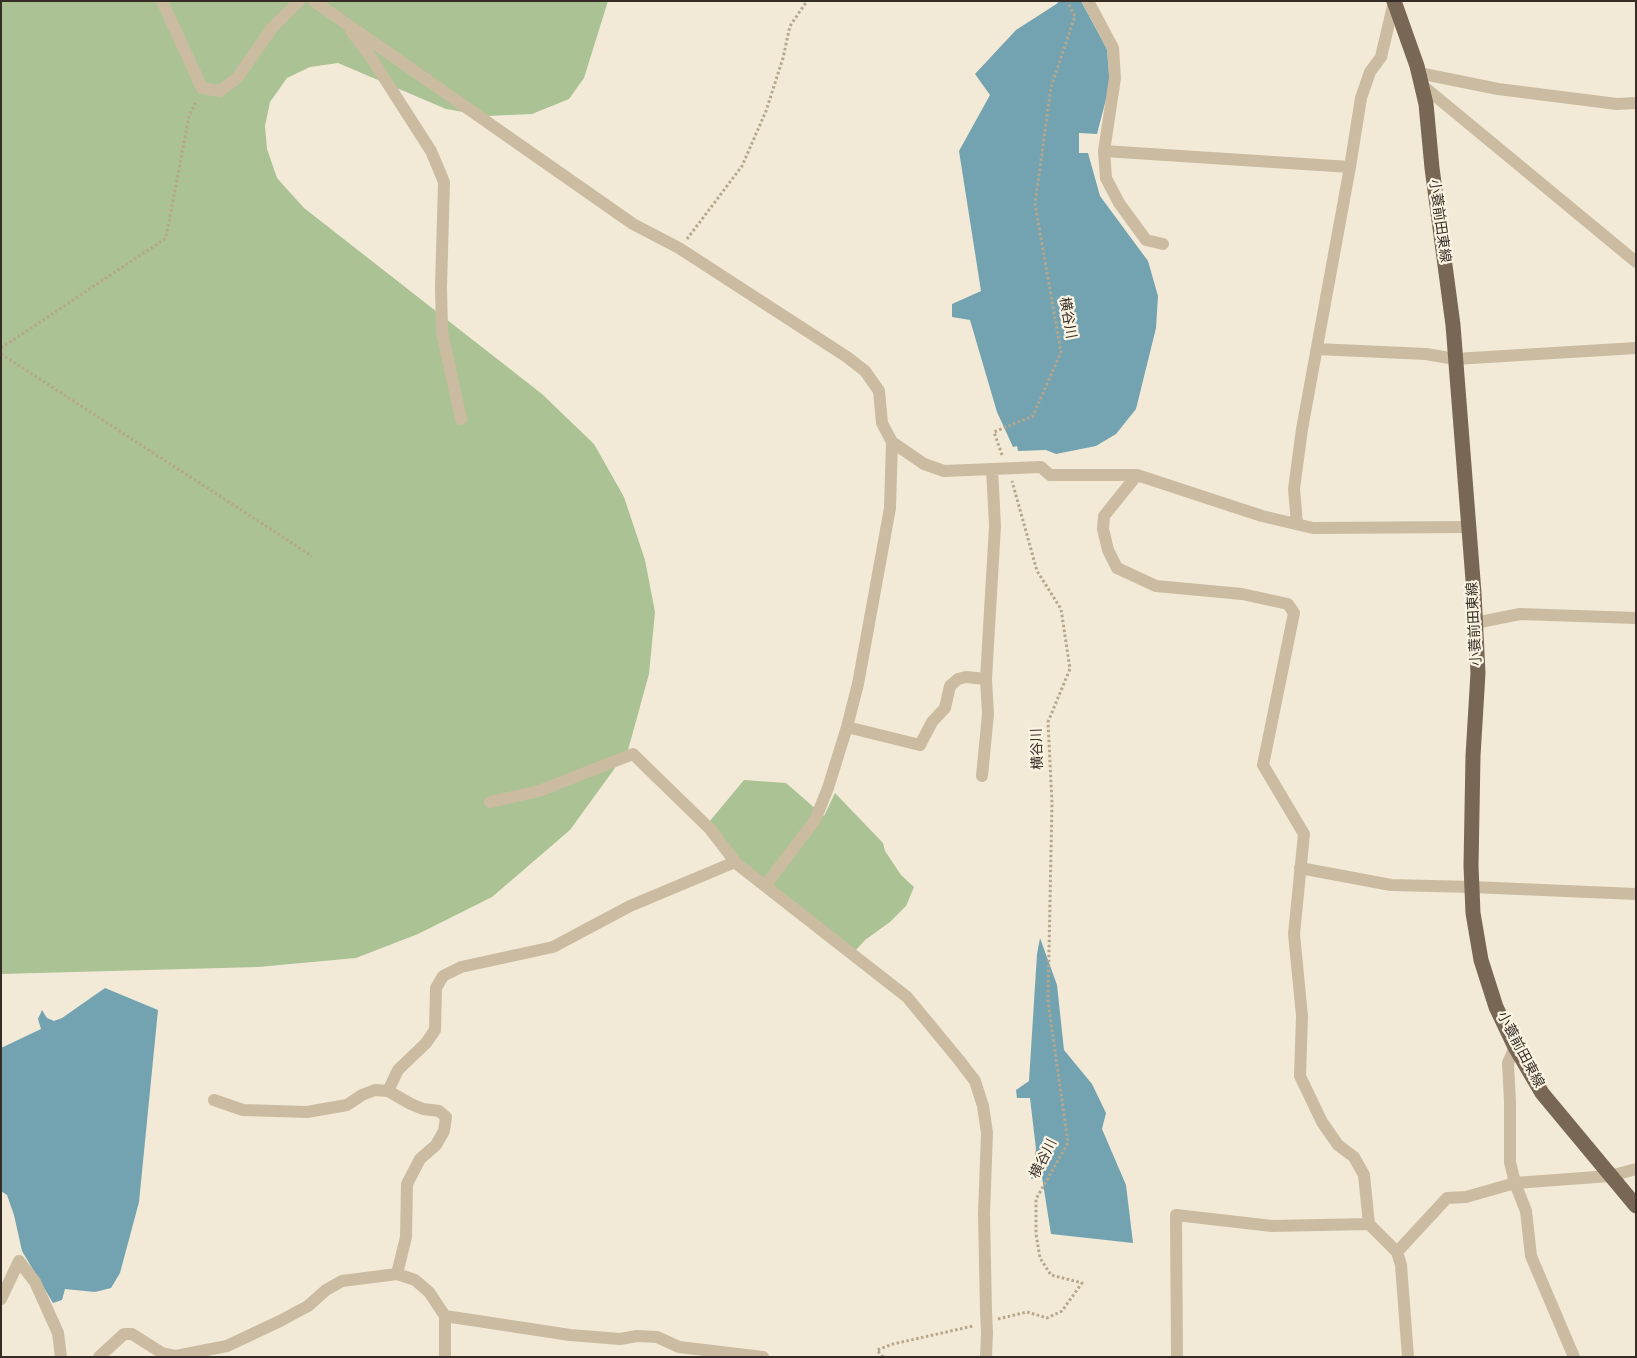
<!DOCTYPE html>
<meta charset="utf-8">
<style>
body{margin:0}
#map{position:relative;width:1637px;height:1358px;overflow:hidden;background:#f2ead6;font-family:Roboto,sans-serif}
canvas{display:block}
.frame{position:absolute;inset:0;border:2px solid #342c25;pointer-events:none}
</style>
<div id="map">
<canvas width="1637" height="1358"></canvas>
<div class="frame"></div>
</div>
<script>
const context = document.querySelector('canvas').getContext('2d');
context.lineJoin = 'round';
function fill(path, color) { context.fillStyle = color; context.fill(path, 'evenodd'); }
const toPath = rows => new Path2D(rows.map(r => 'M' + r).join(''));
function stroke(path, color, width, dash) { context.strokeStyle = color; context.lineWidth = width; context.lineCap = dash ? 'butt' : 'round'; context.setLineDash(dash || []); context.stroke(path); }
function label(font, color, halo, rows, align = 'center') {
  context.font = font + ' Roboto,"Noto Sans JP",sans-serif'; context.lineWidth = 4.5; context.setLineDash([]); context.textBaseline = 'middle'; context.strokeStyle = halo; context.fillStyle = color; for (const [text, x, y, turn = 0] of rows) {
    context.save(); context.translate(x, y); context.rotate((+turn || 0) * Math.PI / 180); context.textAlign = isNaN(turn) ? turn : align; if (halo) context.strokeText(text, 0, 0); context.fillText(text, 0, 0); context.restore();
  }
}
const green = toPath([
 [1,1,608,1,584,78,569,99,532,114,487,116,446,109,338,63,310,67,287,78,270,102,265,126,267,149,277,178,304,208,542,394,594,444,624,497,645,560,655,612,649,674,628,750,570,830,492,897,418,934,356,958,258,967,1,974],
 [744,780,786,783,824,816,835,793,883,843,885,851,901,875,914,887,906,906,890,922,865,940,855,951,740,860,709,822]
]);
const water = toPath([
 [1057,1,1081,1,1107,49,1110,84,1097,134,1079,133,1079,153,1088,153,1100,196,1148,261,1158,296,1156,328,1136,409,1116,434,1096,446,1056,454,1046,450,1018,451,1017,446,1013,447,997,412,970,320,952,317,952,304,981,291,959,151,990,95,975,74,1016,30,1058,3],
 [1040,938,1057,985,1064,1050,1092,1084,1106,1113,1102,1129,1126,1185,1133,1243,1051,1234,1042,1177,1031,1179,1036,1149,1030,1098,1017,1098,1016,1090,1029,1081,1037,954],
 [105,988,158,1010,139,1202,120,1273,111,1288,95,1292,65,1289,62,1300,53,1303,22,1251,14,1215,7,1195,1,1191,1,1048,41,1029,38,1019,42,1010,47,1018,54,1021,62,1018]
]);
const path = toPath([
 [687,239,742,166,766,111,783,58,790,26,807,1],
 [1,348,166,238,189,116,197,100],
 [1,354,312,556],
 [1002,455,994,432,1033,416,1061,352,1035,204,1051,87,1075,16,1067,1],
 [998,1319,1027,1312,1047,1318,1062,1311,1082,1283,1051,1275,1040,1258,1036,1234,1036,1199,1068,1143,1048,1001,1052,803,1048,722,1070,669,1061,609,1037,571,1012,481],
 [883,1357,877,1350,893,1344,973,1326]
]);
const street = toPath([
 [162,1,202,88,220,91,237,78,273,27,299,1],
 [314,1,633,224,679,248,847,357,865,371,879,391,882,423,892,442,924,464,944,471,1041,467,1050,475,1137,475,1262,516,1313,528,1468,527],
 [1088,1,1113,48,1115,78,1104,151,1106,178,1119,203,1146,240,1163,244],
 [351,31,372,59,431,151,444,182,441,287,442,332,461,419],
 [1419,73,1498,89,1617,104,1636,103],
 [1422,85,1636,262],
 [1104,151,1350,167],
 [1317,349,1426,354,1455,359,1636,348],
 [1137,475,1104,516,1103,529,1108,550,1117,568,1156,586,1242,594,1288,604,1294,613,1263,765,1304,834,1294,934,1302,1016,1300,1076,1322,1122,1338,1145,1354,1157,1364,1175,1369,1224],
 [1297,524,1294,489,1302,429,1350,167,1361,98,1370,72,1381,57,1394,2,1392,1],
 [1475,623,1520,614,1636,618],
 [847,727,920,745,932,722,945,708,950,686,958,679,966,677,986,679],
 [982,776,988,714,986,679,995,526,992,469],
 [490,802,539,791,633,754,710,829,737,864,907,997,959,1060,975,1081,983,1106,987,1133,984,1214,986,1311],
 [1300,868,1391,885,1472,887,1636,894],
 [765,886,815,820,828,788,847,727,858,684,890,508,892,442],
 [1515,1047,1508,1063,1510,1102,1510,1162,1515,1183,1526,1211,1531,1256,1574,1357],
 [388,1091,398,1070,426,1043,435,1030,436,988,443,976,461,967,553,947,630,906,735,862],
 [214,1100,243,1110,307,1112,347,1105,362,1095,375,1090,388,1091,411,1104,423,1109,439,1111,446,1117,444,1131,436,1145,420,1159,407,1184,406,1237,397,1274],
 [1397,1252,1447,1198,1466,1197,1515,1183,1610,1176,1636,1169],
 [1,1299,19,1261,35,1282,58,1333,61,1357],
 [445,1316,570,1335,620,1339,637,1336,657,1337,679,1347,763,1357],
 [99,1357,124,1334,132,1334,162,1353,176,1356,227,1346,280,1321,308,1306,326,1290,342,1281,397,1274,415,1280,429,1292,445,1316,445,1357],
 [986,1357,987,1333],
 [1177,1357,1176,1215,1272,1226,1369,1224,1397,1252,1401,1265,1408,1357]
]);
const primary = toPath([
 [1394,1,1417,66,1426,104,1432,168,1453,325,1474,593,1478,673,1473,756,1471,866,1473,913,1481,960,1496,1007,1515,1047,1542,1093,1636,1206]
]);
const streetBridge = toPath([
 [986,1311,987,1333]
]);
const streetNames = [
 ["小蓑前田東線",1439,221,82],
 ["横谷川",1067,318,80],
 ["小蓑前田東線",1475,624,-93],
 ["横谷川",1038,749,-92],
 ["小蓑前田東線",1520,1050,62],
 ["横谷川",1044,1159,-63]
];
fill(green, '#abc295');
fill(water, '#73a3b1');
stroke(path, '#b6a68c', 3, [2.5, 2.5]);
stroke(street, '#cbbca1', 12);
stroke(primary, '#786754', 15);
stroke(streetBridge, '#cbbca1', 12);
label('14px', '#342c25', '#faf3e2', streetNames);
</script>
